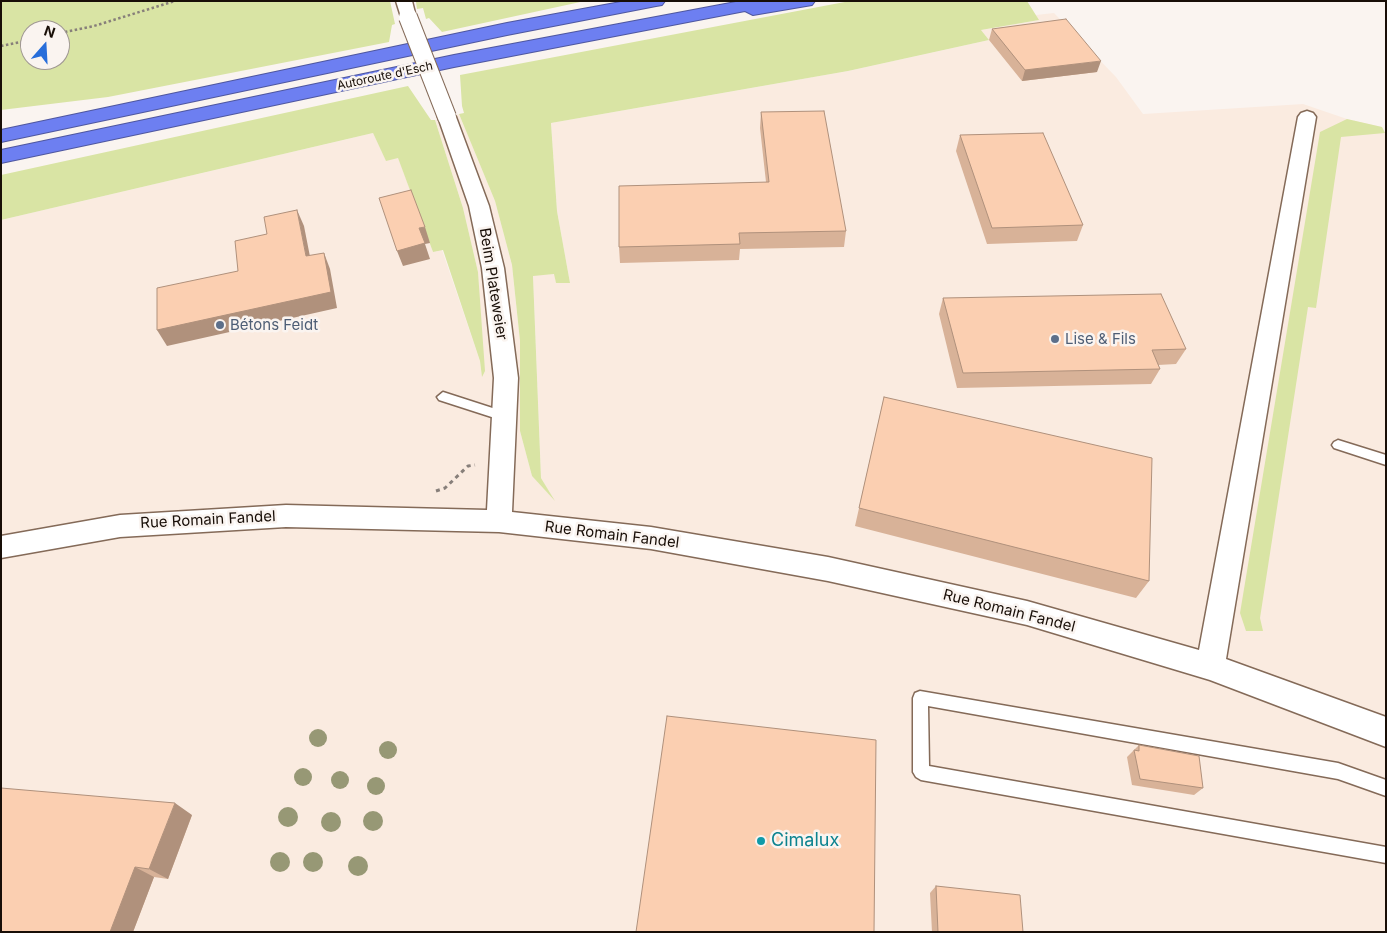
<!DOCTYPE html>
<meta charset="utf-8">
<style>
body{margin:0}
#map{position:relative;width:1387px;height:933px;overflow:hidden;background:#faf4f0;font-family:Inter,sans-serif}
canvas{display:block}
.frame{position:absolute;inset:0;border:2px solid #180e07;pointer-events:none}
.north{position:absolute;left:20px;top:20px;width:50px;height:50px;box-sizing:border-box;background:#faf4f0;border:1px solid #a09893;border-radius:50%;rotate:19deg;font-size:14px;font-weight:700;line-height:20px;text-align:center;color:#180e07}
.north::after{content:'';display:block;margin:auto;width:18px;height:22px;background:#286eda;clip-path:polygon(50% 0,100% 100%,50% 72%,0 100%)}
</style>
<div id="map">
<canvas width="1387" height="933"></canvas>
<div class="frame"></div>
<div class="north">N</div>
</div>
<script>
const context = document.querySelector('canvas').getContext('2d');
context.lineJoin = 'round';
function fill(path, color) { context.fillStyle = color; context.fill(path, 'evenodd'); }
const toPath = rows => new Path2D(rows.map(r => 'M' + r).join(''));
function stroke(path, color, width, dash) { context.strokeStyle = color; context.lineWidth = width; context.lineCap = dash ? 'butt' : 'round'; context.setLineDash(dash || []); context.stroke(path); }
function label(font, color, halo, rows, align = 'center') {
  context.font = font + ' Inter,sans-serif'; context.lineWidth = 5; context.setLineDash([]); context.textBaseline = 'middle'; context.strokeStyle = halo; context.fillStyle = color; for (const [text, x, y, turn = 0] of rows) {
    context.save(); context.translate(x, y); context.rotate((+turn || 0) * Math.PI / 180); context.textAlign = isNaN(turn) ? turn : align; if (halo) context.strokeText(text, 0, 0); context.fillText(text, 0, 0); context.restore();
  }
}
const built = toPath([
 [1054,13,1116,77,1143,114,1303,104,1347,119,1382,127,1386,134,1386,932,1,932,1,220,373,133,386,160,398,157,433,252,442,250,480,361,482,376,478,272,463,208,435,120,459,114,495,201,512,265,520,341,520,431,532,476,553,498,541,478,533,275,555,274,556,283,570,283,557,211,551,123,848,71,989,40,981,30,1038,20,1036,15]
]);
const green = toPath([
 [1,1,390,1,395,24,392,25,389,42,108,97,1,110],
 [30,30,60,30,60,60,30,60],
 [585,1,442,32,429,18,426,19,423,8,417,9,416,2],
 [850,1,1027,1,1039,20,981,30,989,40,848,71,551,123,557,211,570,283,556,283,554,274,533,276,541,478,555,501,532,476,520,431,520,341,512,265,495,201,459,114,464,113,462,106,460,75],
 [408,86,431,120,435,120,463,208,478,272,485,371,482,377,480,361,443,250,433,252,398,158,386,161,373,133,1,220,1,175],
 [1347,119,1382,127,1385,133,1341,137,1316,308,1308,307,1260,618,1263,631,1246,631,1240,613,1320,132]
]);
const pathFar1 = toPath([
 [60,33,94,26,175,1],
 [1,46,30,40]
]);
const path = toPath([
 [436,491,445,488,468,466,475,465]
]);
const service = toPath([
 [443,392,508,413,510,416,508,419,504,421,439,400,437,397,443,392],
 [1338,440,1386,455,1386,465,1334,448,1332,445,1334,442,1338,440],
 [920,691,1338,763,1386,780,1386,796,1338,779,928,706,929,766,1386,847,1386,863,921,780,916,777,913,772,913,698,915,693,920,691]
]);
const minor = toPath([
 [396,1,412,1,416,17,414,20,402,20,396,1],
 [447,111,453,113,456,117,489,206,504,268,518,378,512,512,651,527,828,557,1027,601,1199,650,1298,117,1301,113,1307,111,1313,113,1316,117,1226,659,1386,717,1386,747,1210,680,1027,625,828,581,651,549,499,532,286,527,120,537,1,558,1,536,120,515,286,505,487,510,494,378,482,268,469,206,438,117,441,113,447,111]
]);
const motorway = toPath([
 [626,1,665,1,662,5,656,6,507,35,1,142,1,130,507,23,626,1],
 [741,1,815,1,812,5,806,6,753,15,745,11,454,67,1,163,1,150,454,55,741,1]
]);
const minorBridge = toPath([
 [408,17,447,117]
]);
const trees = [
 [318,738,9],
 [388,750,9],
 [303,777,9],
 [340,780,9],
 [376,786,9],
 [288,817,10],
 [373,821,10],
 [331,822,10],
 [280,862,10],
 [313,862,10],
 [358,866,10]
];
const wall = toPath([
 [992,29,1097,72,1022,81,989,40],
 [761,112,846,231,844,247,740,249,739,260,620,263,619,247,766,182,760,128],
 [960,135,1083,225,1077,241,987,244,956,151],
 [943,298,1186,349,1176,364,1158,365,1160,369,1151,384,957,388,939,314],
 [884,397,1149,581,1136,598,855,526],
 [1139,745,1203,788,1194,795,1132,785,1127,757],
 [192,815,168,879,154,877,133,932,1,932],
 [936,886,1023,932,932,932,930,893]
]);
const shadedWall = toPath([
 [1101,61,1097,72,1022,81,1025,70],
 [297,210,304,226,313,272,306,256],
 [425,227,430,243,425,244,430,259,403,266,397,251,419,228],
 [324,253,330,269,337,308,167,346,157,330],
 [175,803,192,815,168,879,149,869],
 [135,867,154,877,133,932,110,932]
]);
const building = toPath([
 [1066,19,1101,61,1025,70,992,29,1066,19],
 [824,111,846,231,739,233,740,244,619,247,619,186,769,182,761,112,824,111],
 [1043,133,1083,225,992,228,960,135,1043,133],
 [411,190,425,227,419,228,425,243,397,251,379,198,411,190],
 [297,210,306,256,324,253,331,292,157,330,157,288,238,271,235,241,267,234,264,217,297,210],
 [1161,294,1186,349,1152,350,1160,369,963,373,943,298,1161,294],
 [884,397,1152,458,1149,581,859,508,884,397],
 [667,716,876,740,874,932,636,932,667,716],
 [1139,745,1199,756,1203,788,1140,779,1134,750,1139,751,1139,745],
 [1,788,175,803,149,869,135,867,110,932,1,932,1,788],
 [936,886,1020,895,1023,932,938,932,936,886]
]);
const markers = [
 [220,325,5,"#5c6f8a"],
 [1055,339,5,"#5c6f8a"],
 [761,841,5,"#0f9aa8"]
];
const farStreetnames = [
 ["Autoroute d'Esch",385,76,-12]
];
const streetNames = [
 ["Beim Plateweier",493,284,81],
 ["Rue Romain Fandel",208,520,-3],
 ["Rue Romain Fandel",612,535,7],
 ["Rue Romain Fandel",1009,611,14]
];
const serviceNames = [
 ["Bétons Feidt",230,325],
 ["Lise & Fils",1065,339]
];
const nearCulturenames = [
 ["Cimalux",771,841]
];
fill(built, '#faebe0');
fill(green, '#d9e4a4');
stroke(service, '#846a58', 3);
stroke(minor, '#846a58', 3);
stroke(motorway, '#4f579f', 2);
stroke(pathFar1, '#877f7a', 2.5, [2.5, 2.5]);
stroke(path, '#877f7a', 3, [4, 4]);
fill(service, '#fff');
fill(minor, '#fff');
fill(motorway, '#6d7ff1');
stroke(minorBridge, '#846a58', 20, []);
stroke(minorBridge, '#fff', 18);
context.fillStyle = '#979875';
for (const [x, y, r] of trees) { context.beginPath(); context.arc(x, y, r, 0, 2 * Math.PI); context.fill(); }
fill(wall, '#d8b298');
fill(shadedWall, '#b0917c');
fill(building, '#fbcfb1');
stroke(building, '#b0917c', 1);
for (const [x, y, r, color] of markers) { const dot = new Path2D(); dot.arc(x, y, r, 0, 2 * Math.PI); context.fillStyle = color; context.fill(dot); stroke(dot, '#faf4f0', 2); }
label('12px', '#180e07', '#faf4f0', farStreetnames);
label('15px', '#180e07', '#faf4f0', streetNames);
label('15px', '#4e5e75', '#faf4f0', serviceNames, 'left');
label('18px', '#0d838f', '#faf4f0', nearCulturenames, 'left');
</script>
